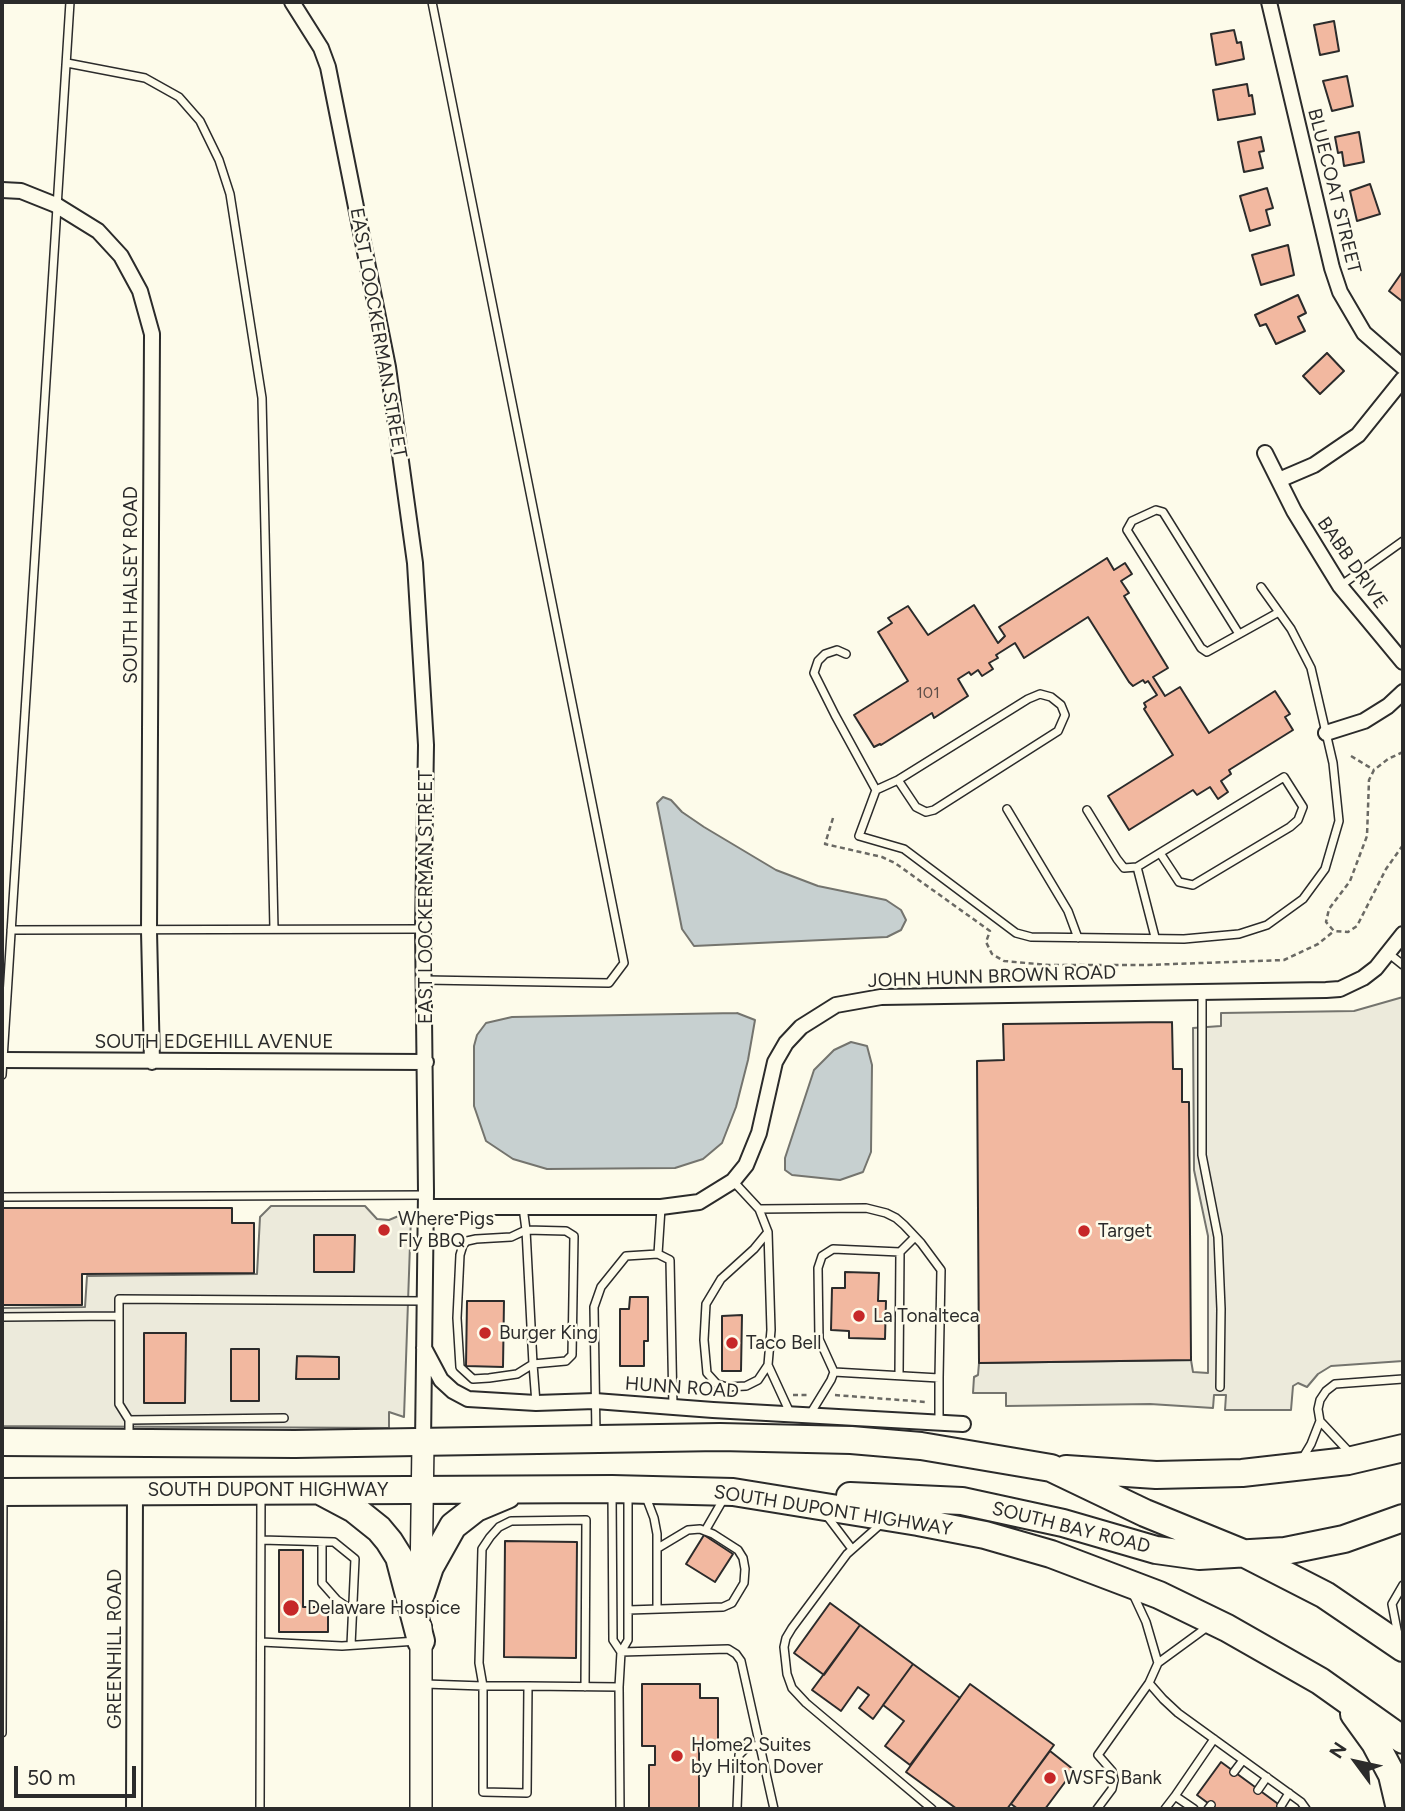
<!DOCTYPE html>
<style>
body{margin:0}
#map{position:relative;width:1405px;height:1811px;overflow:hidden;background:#fdfbea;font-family:Figtree,sans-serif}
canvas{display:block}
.frame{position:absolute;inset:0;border:4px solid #2b2b2b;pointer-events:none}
.north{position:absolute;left:1321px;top:1727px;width:70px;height:70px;-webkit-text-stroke:5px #fdfbea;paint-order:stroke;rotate:303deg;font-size:19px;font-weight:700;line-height:28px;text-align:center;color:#2b2b2b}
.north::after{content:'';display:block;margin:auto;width:24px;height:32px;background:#2b2b2b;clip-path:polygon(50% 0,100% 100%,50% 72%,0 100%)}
.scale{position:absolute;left:14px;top:1766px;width:122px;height:32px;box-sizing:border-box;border:4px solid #2b2b2b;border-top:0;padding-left:9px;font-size:21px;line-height:24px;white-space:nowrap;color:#2b2b2b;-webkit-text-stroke:5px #fdfbea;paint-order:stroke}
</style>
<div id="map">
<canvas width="1405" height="1811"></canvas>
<div class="frame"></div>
<div class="north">N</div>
<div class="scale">50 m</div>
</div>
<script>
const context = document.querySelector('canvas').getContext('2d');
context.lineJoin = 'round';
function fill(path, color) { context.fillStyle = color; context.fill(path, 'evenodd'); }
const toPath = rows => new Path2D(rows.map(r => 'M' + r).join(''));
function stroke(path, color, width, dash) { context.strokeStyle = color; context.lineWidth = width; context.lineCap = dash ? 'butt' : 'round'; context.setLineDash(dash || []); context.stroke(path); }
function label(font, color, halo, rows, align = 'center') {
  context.font = font + ' Figtree,sans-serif'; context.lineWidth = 5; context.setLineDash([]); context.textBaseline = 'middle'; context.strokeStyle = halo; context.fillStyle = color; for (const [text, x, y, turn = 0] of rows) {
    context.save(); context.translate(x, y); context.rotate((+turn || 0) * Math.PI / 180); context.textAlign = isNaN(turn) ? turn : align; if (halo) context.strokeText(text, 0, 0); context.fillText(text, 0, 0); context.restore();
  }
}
const parking = toPath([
 [1403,997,1403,1361,1331,1366,1318,1374,1307,1387,1298,1383,1293,1386,1291,1410,1225,1410,1226,1395,1214,1395,1213,1408,1150,1404,1006,1406,1006,1393,973,1393,974,1377,978,1375,979,1363,1191,1360,1193,1372,1208,1373,1208,1236,1194,1170,1193,1028,1221,1026,1221,1013,1354,1011,1403,997],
 [271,1206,365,1206,377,1219,389,1220,408,1212,411,1216,404,1417,389,1412,389,1428,2,1426,2,1308,85,1307,87,1276,257,1274,260,1217,271,1206]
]);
const water = toPath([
 [663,797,671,800,682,812,704,827,776,870,818,886,886,900,901,910,906,920,901,930,887,937,694,946,682,929,657,803,663,797],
 [737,1013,755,1020,748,1060,736,1107,722,1143,703,1159,675,1168,547,1169,513,1159,486,1141,474,1106,474,1046,477,1035,486,1023,512,1017,737,1013],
 [851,1042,867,1046,872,1065,871,1152,863,1172,840,1180,792,1175,785,1170,785,1158,814,1070,834,1050,851,1042]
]);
const building = toPath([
 [1334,21,1339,51,1320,55,1314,25,1334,21],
 [1234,30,1237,43,1241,42,1244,59,1216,65,1211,34,1234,30],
 [1347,76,1353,106,1332,111,1323,81,1347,76],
 [1247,84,1249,96,1252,95,1255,114,1218,120,1213,90,1247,84],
 [1359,132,1364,162,1344,166,1342,152,1338,153,1335,137,1359,132],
 [1261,137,1264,151,1259,152,1263,168,1244,172,1238,142,1261,137],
 [1370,184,1380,214,1357,221,1350,191,1370,184],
 [1267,188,1273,208,1266,210,1270,225,1250,231,1240,196,1267,188],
 [1288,245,1294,275,1261,285,1252,255,1288,245],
 [1403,271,1403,302,1389,291,1403,271],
 [1298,295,1306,313,1298,317,1305,331,1276,344,1266,324,1260,326,1255,315,1298,295],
 [1327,353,1344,371,1320,394,1303,376,1327,353],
 [1107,558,1114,570,1125,563,1132,574,1121,581,1129,593,1124,596,1168,668,1153,677,1165,696,1180,687,1209,733,1275,691,1290,714,1285,717,1293,730,1229,770,1231,774,1221,781,1228,792,1218,799,1210,787,1197,795,1193,790,1129,830,1108,796,1173,755,1144,709,1146,707,1144,703,1157,695,1148,681,1145,683,1143,680,1133,686,1129,682,1088,617,1024,658,1015,643,996,655,998,658,989,663,993,669,982,676,978,670,971,675,969,672,958,679,968,696,934,718,932,713,881,745,880,744,874,747,854,715,908,681,878,632,892,623,888,618,908,606,928,635,974,605,998,643,1005,636,999,627,1107,558],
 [1172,1022,1173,1069,1182,1069,1182,1102,1189,1102,1191,1360,979,1363,977,1061,1004,1060,1003,1024,1172,1022],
 [2,1208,232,1208,232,1223,254,1223,254,1273,82,1274,82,1305,2,1305,2,1208],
 [314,1235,355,1235,354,1272,314,1272,314,1235],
 [845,1272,879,1273,878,1301,886,1301,885,1339,849,1338,849,1331,831,1330,832,1288,845,1288,845,1272],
 [630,1297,648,1297,648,1341,644,1341,644,1366,620,1366,620,1309,629,1309,630,1297],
 [467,1301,504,1301,503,1367,466,1366,467,1301],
 [742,1315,741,1371,722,1371,722,1316,742,1315],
 [144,1333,186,1333,185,1403,144,1403,144,1333],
 [231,1349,259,1349,259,1401,231,1401,231,1349],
 [297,1356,339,1357,339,1379,296,1379,297,1356],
 [704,1535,733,1554,715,1582,686,1564,704,1535],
 [505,1541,577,1542,576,1658,504,1657,505,1541],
 [279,1550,303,1550,303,1607,328,1607,328,1632,279,1632,279,1550],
 [830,1603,860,1625,824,1675,794,1653,830,1603],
 [860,1625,913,1664,873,1719,859,1708,869,1695,858,1687,841,1711,812,1690,860,1625],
 [913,1664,960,1698,910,1765,885,1746,904,1721,883,1705,913,1664],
 [642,1684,700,1684,700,1698,718,1698,718,1744,699,1744,699,1809,649,1809,649,1765,655,1765,655,1746,642,1746,642,1684],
 [970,1684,1054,1745,1007,1809,957,1809,906,1772,970,1684],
 [1050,1751,1074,1770,1045,1809,1018,1809,1011,1804,1050,1751],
 [1221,1762,1285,1809,1216,1809,1197,1795,1221,1762]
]);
const path = toPath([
 [1403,752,1388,759,1374,770,1369,780,1367,836,1350,881,1329,909,1326,922,1334,931,1348,932,1357,926,1386,869,1403,845],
 [1351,756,1374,770],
 [833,818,825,844,882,857,895,863,990,931,986,942,992,954,1004,961,1049,965,1147,965,1284,960,1318,944,1334,931],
 [793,1395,807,1395],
 [835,1395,926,1402]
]);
const lane = toPath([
 [67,63,145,78,179,97,200,121,219,160,230,194,262,398,274,929],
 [1340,586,1403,541],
 [1239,634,1163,512,1156,510,1132,521,1127,530,1201,648,1207,652,1279,612],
 [846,654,837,650,825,654,818,661,814,673,835,715,876,790,859,836,904,849,1016,933,1031,937,1184,939,1239,934,1267,925,1303,899,1325,869,1339,821,1333,763,1311,668,1291,629,1261,587],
 [876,790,898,780,1028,699,1040,694,1051,697,1061,705,1065,715,1058,731,934,810,926,812,916,807,898,780],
 [1007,809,1068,911,1078,938],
 [1087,810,1117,859,1124,868,1137,867],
 [11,930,423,929],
 [1155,937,1137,867,1284,777,1303,807,1298,820,1290,827,1193,885,1179,882,1160,853],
 [1388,953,1403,965],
 [425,980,609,983,624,963,432,2],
 [1202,991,1202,1155,1218,1237,1221,1309,1220,1387],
 [2,1075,70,2],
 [733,1181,759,1209,768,1232,754,1249,721,1279,706,1304,704,1340,707,1373,717,1384,727,1387,746,1386,758,1380,768,1365,771,1330,768,1232],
 [2,1197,426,1195],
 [523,1207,526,1230,566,1231,574,1236,572,1355,566,1361,533,1364,517,1374,489,1378,473,1379,460,1367,457,1318,460,1255,463,1245,467,1241,476,1239,511,1237,526,1230,533,1364,536,1403],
 [759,1209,866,1208,886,1213,896,1218,904,1225,921,1243,941,1270,939,1378,834,1372,819,1339,818,1268,822,1256,833,1249,900,1252,915,1237],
 [658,1254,661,1208],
 [2,1317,119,1316],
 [768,1365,791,1415],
 [899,1374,900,1252],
 [809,1416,831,1380,834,1372],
 [129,1420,284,1418],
 [1320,1421,1318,1409,1320,1400,1326,1391,1335,1384,1403,1379],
 [939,1422,939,1378],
 [596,1435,594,1307,601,1287,626,1256,658,1254,670,1260,673,1407],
 [129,1438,129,1420,119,1404,119,1299,424,1301],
 [1302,1459,1311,1444,1320,1421,1350,1453],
 [612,1494,613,1640,621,1652],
 [646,1497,654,1518,657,1534,657,1609],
 [827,1516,852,1549],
 [882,1523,847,1554,792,1628,786,1638,784,1647,787,1674,792,1688,806,1703,932,1809],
 [705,1531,724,1498],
 [261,1540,334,1542,355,1559,351,1645],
 [322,1542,322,1583,337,1600,353,1611],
 [1133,1594,1146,1622,1158,1663,1210,1625],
 [628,1610,723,1607,732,1603,744,1583,745,1569,743,1558,738,1550,713,1534,700,1529,688,1530,658,1548],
 [1398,1635,1392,1604,1403,1585],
 [261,1642,342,1646,417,1641],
 [621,1652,728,1649,736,1654,741,1661,774,1809],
 [1158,1663,1149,1683,1163,1699,1178,1713,1301,1802,1306,1809],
 [425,1684,483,1686,483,1792,527,1793,528,1686,619,1687,620,1809],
 [528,1686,483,1686,479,1663,482,1549,490,1537,499,1527,511,1521,586,1520,585,1687],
 [619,1687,621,1652,628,1640,628,1494],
 [2,1733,3,1496],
 [1234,1772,1243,1760],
 [1258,1790,1267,1777],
 [1175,1796,1214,1739],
 [1281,1806,1289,1793],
 [260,1809,261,1494],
 [737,1809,739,1755,747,1747,760,1745],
 [1097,1809,1112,1789,1114,1780,1112,1771,1098,1755,1149,1683],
 [1165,1809,1175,1796,1194,1809],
 [1208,1809,1211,1805]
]);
const street = toPath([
 [292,2,321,48,328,67,388,367,415,563,426,745,423,929,426,1192,423,1443],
 [1269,2,1332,268,1340,292,1364,333,1403,367],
 [2,190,21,191,56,205,98,231,121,256,140,291,152,334,149,931,152,1062],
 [1265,453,1294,511,1340,586,1403,662],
 [1279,480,1314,465,1358,435,1403,379],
 [1326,733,1364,721,1388,706,1403,692],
 [2,1060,426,1062],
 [426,1207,661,1207,699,1202,733,1181,746,1165,759,1133,775,1062,786,1043,801,1027,836,1005,881,997,1326,990,1340,989,1363,978,1376,968,1403,934],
 [424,1348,441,1380,453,1391,468,1399,536,1403,595,1401,713,1410,963,1424],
 [134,1809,135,1490]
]);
const secondary = toPath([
 [421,1584,423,1443],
 [421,1809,421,1627]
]);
const highway = toPath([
 [2,1442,295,1444,720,1437,851,1440,921,1446,1051,1468,1145,1513,1243,1553,1325,1595,1403,1648],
 [1066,1469,1156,1475,1242,1473,1348,1461,1403,1448],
 [2,1492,612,1489,733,1492,918,1522,985,1535,1051,1554,1159,1595,1227,1628,1320,1681,1403,1740],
 [322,1492,354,1509,379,1529,389,1541,399,1557,421,1641],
 [850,1496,962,1501,1063,1523,1156,1550,1199,1556,1285,1551,1344,1539,1403,1518],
 [421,1594,430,1567,453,1526,476,1508,507,1495],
 [1354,1714,1375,1743,1392,1775,1400,1809]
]);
const markers = [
 [384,1230,7,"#c62828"],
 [1084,1231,7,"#c62828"],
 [859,1316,7,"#c62828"],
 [485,1333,7,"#c62828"],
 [732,1343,7,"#c62828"],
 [291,1608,9,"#c62828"],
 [677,1756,7,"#c62828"],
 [1050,1778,7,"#c62828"]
];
const numberNames = [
 ["101",928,693]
];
const streetNames = [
 ["BLUECOAT STREET",1334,191,76],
 ["EAST LOOCKERMAN STREET",378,333,80],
 ["BABB DRIVE",1352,563,55],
 ["SOUTH HALSEY ROAD",131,585,-90],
 ["EAST LOOCKERMAN STREET",426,897,-90],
 ["JOHN HUNN BROWN ROAD",992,977,-2],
 ["SOUTH EDGEHILL AVENUE",214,1042],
 ["HUNN ROAD",682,1388,4],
 ["SOUTH DUPONT HIGHWAY",268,1490],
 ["SOUTH DUPONT HIGHWAY",833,1511,9],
 ["SOUTH BAY ROAD",1071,1528,14],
 ["GREENHILL ROAD",115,1649,-90]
];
const poiNames = [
 ["Where Pigs",398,1219],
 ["Fly BBQ",398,1241],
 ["Target",1098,1231],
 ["La Tonalteca",873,1316],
 ["Burger King",499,1333],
 ["Taco Bell",746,1343],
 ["Delaware Hospice",307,1608],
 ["Home2 Suites",691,1745],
 ["by Hilton Dover",691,1767],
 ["WSFS Bank",1064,1778]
];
fill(parking, '#eceadb');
stroke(parking, '#74746e', 2);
fill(water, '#c7d0d0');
stroke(water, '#74746e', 2);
fill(building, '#f2b8a0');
stroke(building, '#2b2b2b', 2);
stroke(lane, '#2b2b2b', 10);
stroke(street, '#2b2b2b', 18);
stroke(secondary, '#2b2b2b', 24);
stroke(highway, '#2b2b2b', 30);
stroke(path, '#6a6964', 2.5, [5, 3.5]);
stroke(lane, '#fdfbea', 7);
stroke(street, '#fdfbea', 14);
stroke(secondary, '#fdfbea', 21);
stroke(highway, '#fdfbea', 26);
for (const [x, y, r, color] of markers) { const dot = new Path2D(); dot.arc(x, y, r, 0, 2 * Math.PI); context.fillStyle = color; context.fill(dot); stroke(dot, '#fdfbea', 2.5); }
label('16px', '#5d4e48', null, numberNames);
label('19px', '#2b2b2b', '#fdfbea', streetNames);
label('19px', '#2b2b2b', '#fdfbea', poiNames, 'left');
</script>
